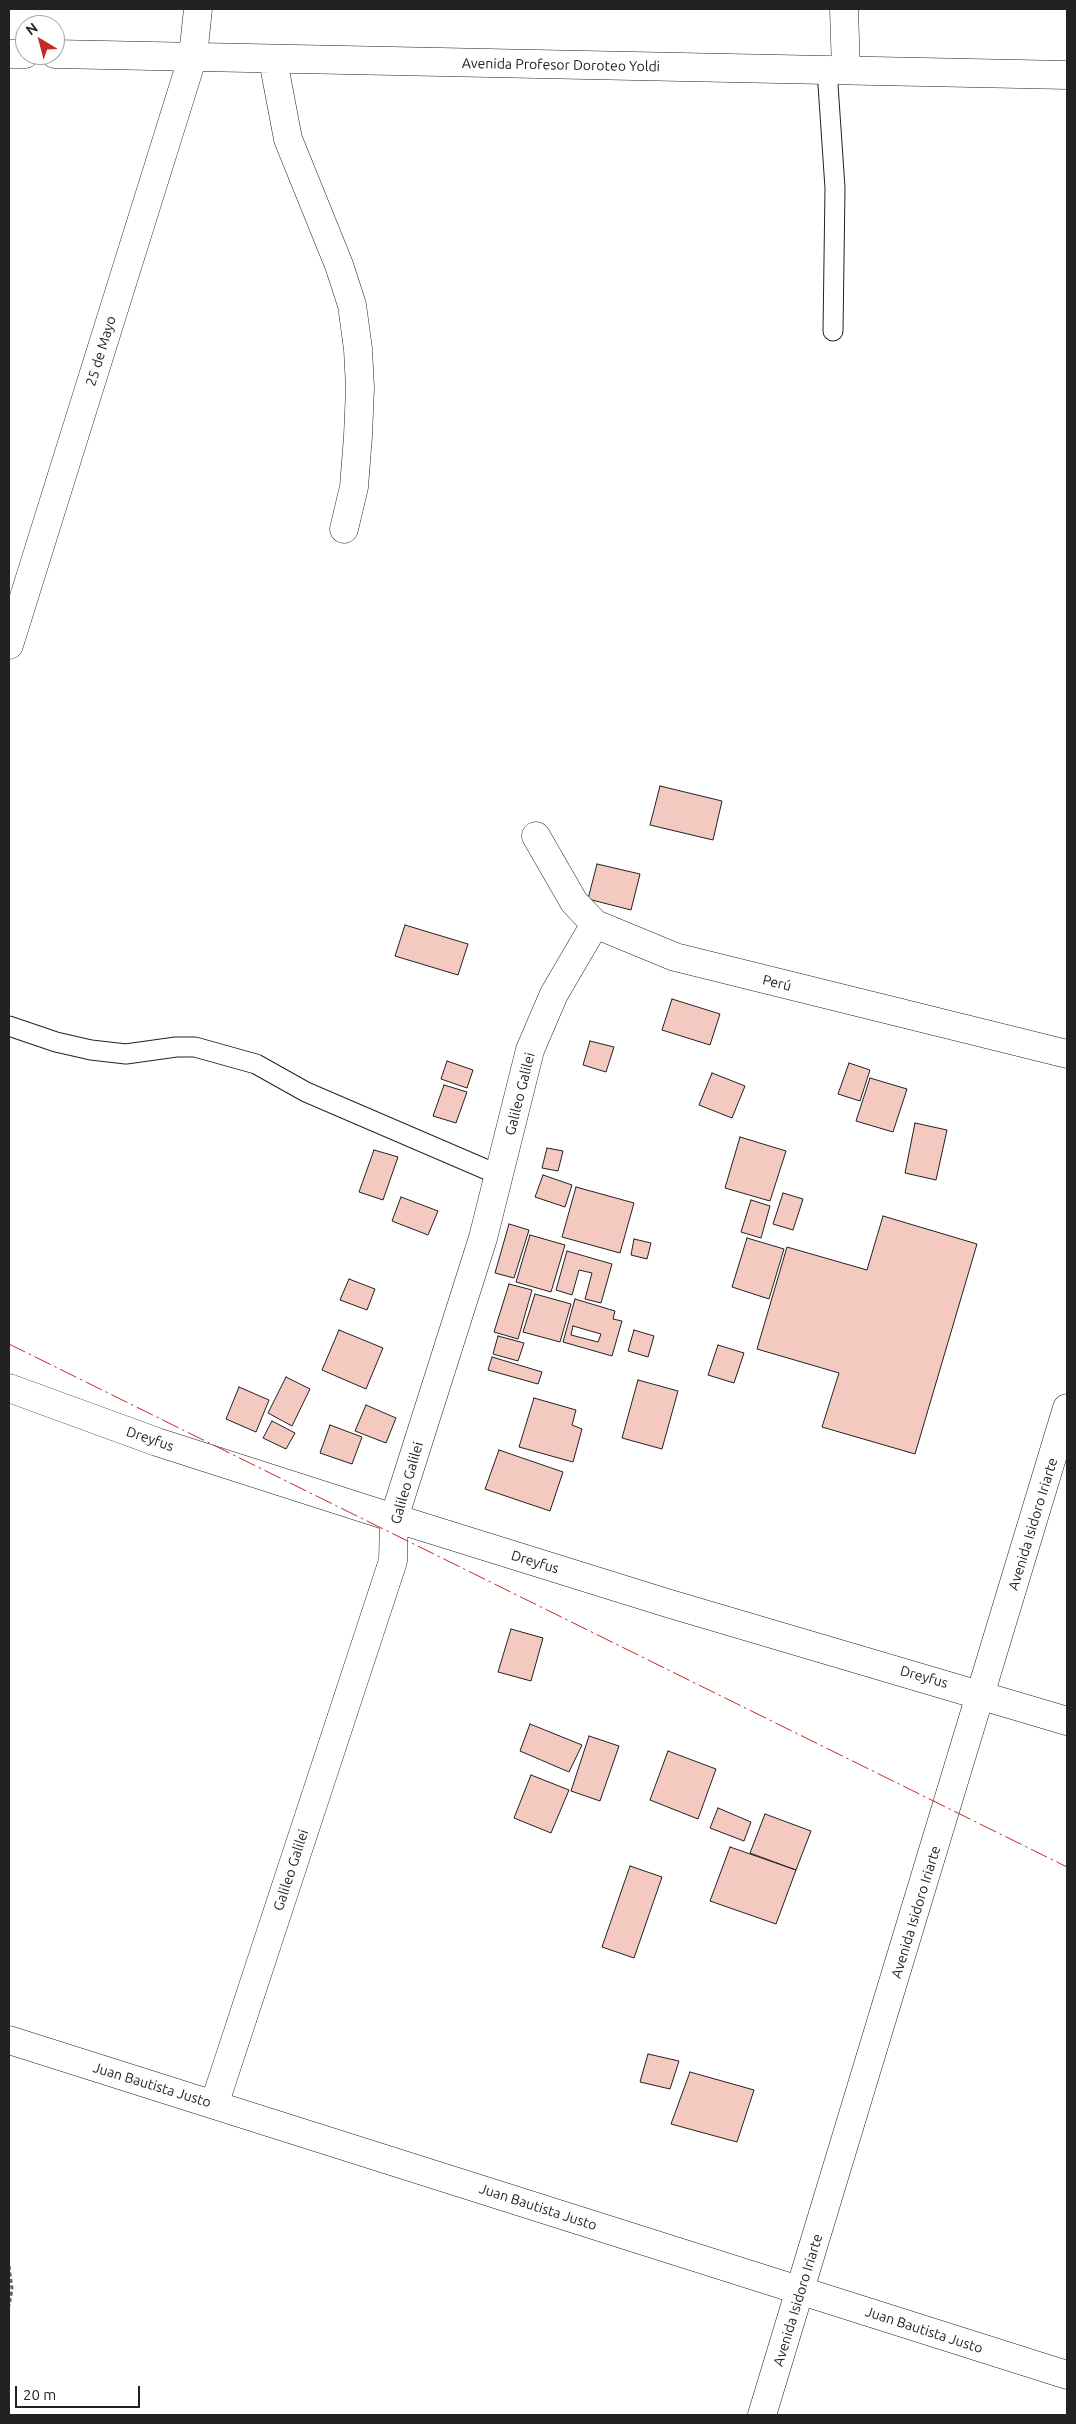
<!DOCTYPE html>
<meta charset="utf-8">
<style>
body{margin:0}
#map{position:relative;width:1076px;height:2424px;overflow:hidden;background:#fff;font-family:Ubuntu,sans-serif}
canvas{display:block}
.frame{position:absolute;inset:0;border:10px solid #222;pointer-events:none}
.north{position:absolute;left:15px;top:15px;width:50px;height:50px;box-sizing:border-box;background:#fff;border:1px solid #a7a7a7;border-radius:50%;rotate:323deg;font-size:14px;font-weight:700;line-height:20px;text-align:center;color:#222}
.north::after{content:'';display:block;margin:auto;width:18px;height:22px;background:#c62828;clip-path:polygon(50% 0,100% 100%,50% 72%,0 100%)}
.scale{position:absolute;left:15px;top:2386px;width:125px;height:22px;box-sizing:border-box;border:2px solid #222;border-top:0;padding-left:6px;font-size:15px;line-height:18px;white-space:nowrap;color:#222;-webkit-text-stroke:4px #fff;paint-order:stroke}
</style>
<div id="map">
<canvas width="1076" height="2424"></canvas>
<div class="frame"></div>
<div class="north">N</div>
<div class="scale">20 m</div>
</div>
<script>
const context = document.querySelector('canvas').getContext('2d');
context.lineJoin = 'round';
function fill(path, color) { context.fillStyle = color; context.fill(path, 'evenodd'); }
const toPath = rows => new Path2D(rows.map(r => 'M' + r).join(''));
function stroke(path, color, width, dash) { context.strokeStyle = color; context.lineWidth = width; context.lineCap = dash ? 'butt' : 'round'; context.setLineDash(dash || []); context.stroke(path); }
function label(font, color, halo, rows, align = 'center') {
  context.font = font + ' Ubuntu,sans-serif'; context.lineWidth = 4; context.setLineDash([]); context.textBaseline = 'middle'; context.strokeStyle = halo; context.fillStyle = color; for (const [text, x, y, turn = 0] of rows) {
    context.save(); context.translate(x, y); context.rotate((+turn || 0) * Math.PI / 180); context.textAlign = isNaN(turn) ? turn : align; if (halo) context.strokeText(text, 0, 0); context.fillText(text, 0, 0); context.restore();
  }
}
const building = toPath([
 [660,786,722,801,713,840,650,825,660,786],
 [597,864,640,874,631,910,588,899,597,864],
 [405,925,468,944,458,975,395,956,405,925],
 [672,999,720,1014,710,1045,662,1030,672,999],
 [590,1041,614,1047,606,1072,583,1065,590,1041],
 [447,1061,473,1070,467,1088,441,1079,447,1061],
 [849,1063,870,1070,860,1101,838,1094,849,1063],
 [712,1073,745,1086,732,1118,699,1105,712,1073],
 [870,1078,907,1089,893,1132,856,1121,870,1078],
 [444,1085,467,1092,456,1123,433,1116,444,1085],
 [915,1123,947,1130,936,1180,905,1173,915,1123],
 [740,1137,786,1151,770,1201,725,1188,740,1137],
 [547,1148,563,1151,558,1171,542,1168,547,1148],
 [374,1150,398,1157,383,1200,359,1192,374,1150],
 [543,1175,572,1185,565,1207,535,1197,543,1175],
 [576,1187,634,1203,620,1253,562,1237,576,1187],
 [783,1193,803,1199,793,1230,773,1224,783,1193],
 [401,1197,438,1211,428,1235,392,1221,401,1197],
 [751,1200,770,1206,761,1238,741,1232,751,1200],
 [883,1216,977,1244,915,1454,822,1427,839,1373,757,1349,787,1247,867,1270,883,1216],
 [509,1224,529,1230,514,1278,495,1273,509,1224],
 [530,1235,565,1245,551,1292,516,1282,530,1235],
 [747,1238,784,1249,769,1299,732,1287,747,1238],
 [634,1239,651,1243,647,1259,631,1255,634,1239],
 [567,1251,612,1264,601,1303,585,1299,592,1273,579,1270,572,1295,556,1290,567,1251],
 [349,1279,375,1289,367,1310,340,1300,349,1279],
 [509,1284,532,1290,518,1339,494,1332,509,1284],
 [535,1294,571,1304,560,1342,523,1332,535,1294],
 [575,1299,615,1311,613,1319,622,1321,612,1356,563,1342,575,1299],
 [573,1326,601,1334,598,1342,571,1335,573,1326],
 [339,1330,383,1348,366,1389,322,1370,339,1330],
 [634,1330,654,1336,648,1357,628,1351,634,1330],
 [498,1336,524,1343,518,1361,493,1354,498,1336],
 [718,1345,744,1353,734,1383,708,1375,718,1345],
 [492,1357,542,1372,538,1384,488,1370,492,1357],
 [286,1377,310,1389,292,1426,268,1413,286,1377],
 [638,1380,678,1391,662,1449,622,1438,638,1380],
 [239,1387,269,1400,256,1432,226,1419,239,1387],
 [534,1398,576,1410,572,1425,582,1429,573,1462,519,1447,534,1398],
 [366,1405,396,1418,386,1443,355,1431,366,1405],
 [272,1421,295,1433,286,1449,263,1438,272,1421],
 [330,1425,362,1437,352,1464,320,1453,330,1425],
 [499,1450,563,1472,550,1511,485,1489,499,1450],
 [511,1629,543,1638,531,1681,498,1672,511,1629],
 [530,1724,582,1745,569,1772,520,1751,530,1724],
 [589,1736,619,1746,600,1801,571,1791,589,1736],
 [668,1751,716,1769,698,1819,650,1800,668,1751],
 [531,1775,569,1790,551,1833,514,1818,531,1775],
 [718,1808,751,1822,744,1841,710,1828,718,1808],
 [765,1814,811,1831,796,1870,750,1853,765,1814],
 [730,1847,796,1870,776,1924,710,1901,730,1847],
 [630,1866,662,1877,634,1958,602,1947,630,1866],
 [648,2054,679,2061,670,2089,640,2082,648,2054],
 [690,2072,754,2090,737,2142,671,2124,690,2072]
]);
const path = toPath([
 [9,2266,12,2289,9,2306]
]);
const lane = toPath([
 [827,70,835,188,833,331],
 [9,1026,56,1042,91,1050,126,1054,176,1047,195,1047,256,1064,306,1092,499,1175]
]);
const street = toPath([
 [844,9,846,70],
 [9,54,25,54],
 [55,54,1067,75],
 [273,60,288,139,339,265,352,305,358,349,360,388,358,436,354,487,344,529],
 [9,645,193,56,198,9],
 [536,836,574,902,595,924,675,957,1067,1054],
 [9,1388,157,1442,394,1518,667,1603,1067,1721],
 [9,2040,1067,2375],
 [214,2105,393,1561,394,1518,483,1238,530,1050,554,994,595,924]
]);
const secondary = toPath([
 [762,2415,1067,1408]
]);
const power = toPath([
 [9,1344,1067,1867]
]);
const streetNames = [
 ["Avenida Profesor Doroteo Yoldi",561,65,1],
 ["25 de Mayo",101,351,-73],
 ["Perú",777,983,14],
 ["Galileo Galilei",520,1094,-76],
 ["Dreyfus",150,1439,19],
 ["Galileo Galilei",407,1483,-74],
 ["Avenida Isidoro Iriarte",1033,1524,-73],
 ["Dreyfus",535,1562,17],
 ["Dreyfus",924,1677,16],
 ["Galileo Galilei",291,1870,-72],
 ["Avenida Isidoro Iriarte",916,1912,-73],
 ["Juan Bautista Justo",152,2085,17],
 ["Juan Bautista Justo",538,2207,18],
 ["Avenida Isidoro Iriarte",798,2300,-73],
 ["Juan Bautista Justo",924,2330,18]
];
fill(building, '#f3c9c0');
stroke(building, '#222', 1);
stroke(lane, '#222', 21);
stroke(street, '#222', 29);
stroke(secondary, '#222', 29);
stroke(path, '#646464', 3, [4, 2.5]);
stroke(lane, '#fff', 19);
stroke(street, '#fff', 28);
stroke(secondary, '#fff', 28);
stroke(power, '#c62828', 1, [18, 4, 2.5, 4]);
label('14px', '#222', '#fff', streetNames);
</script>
